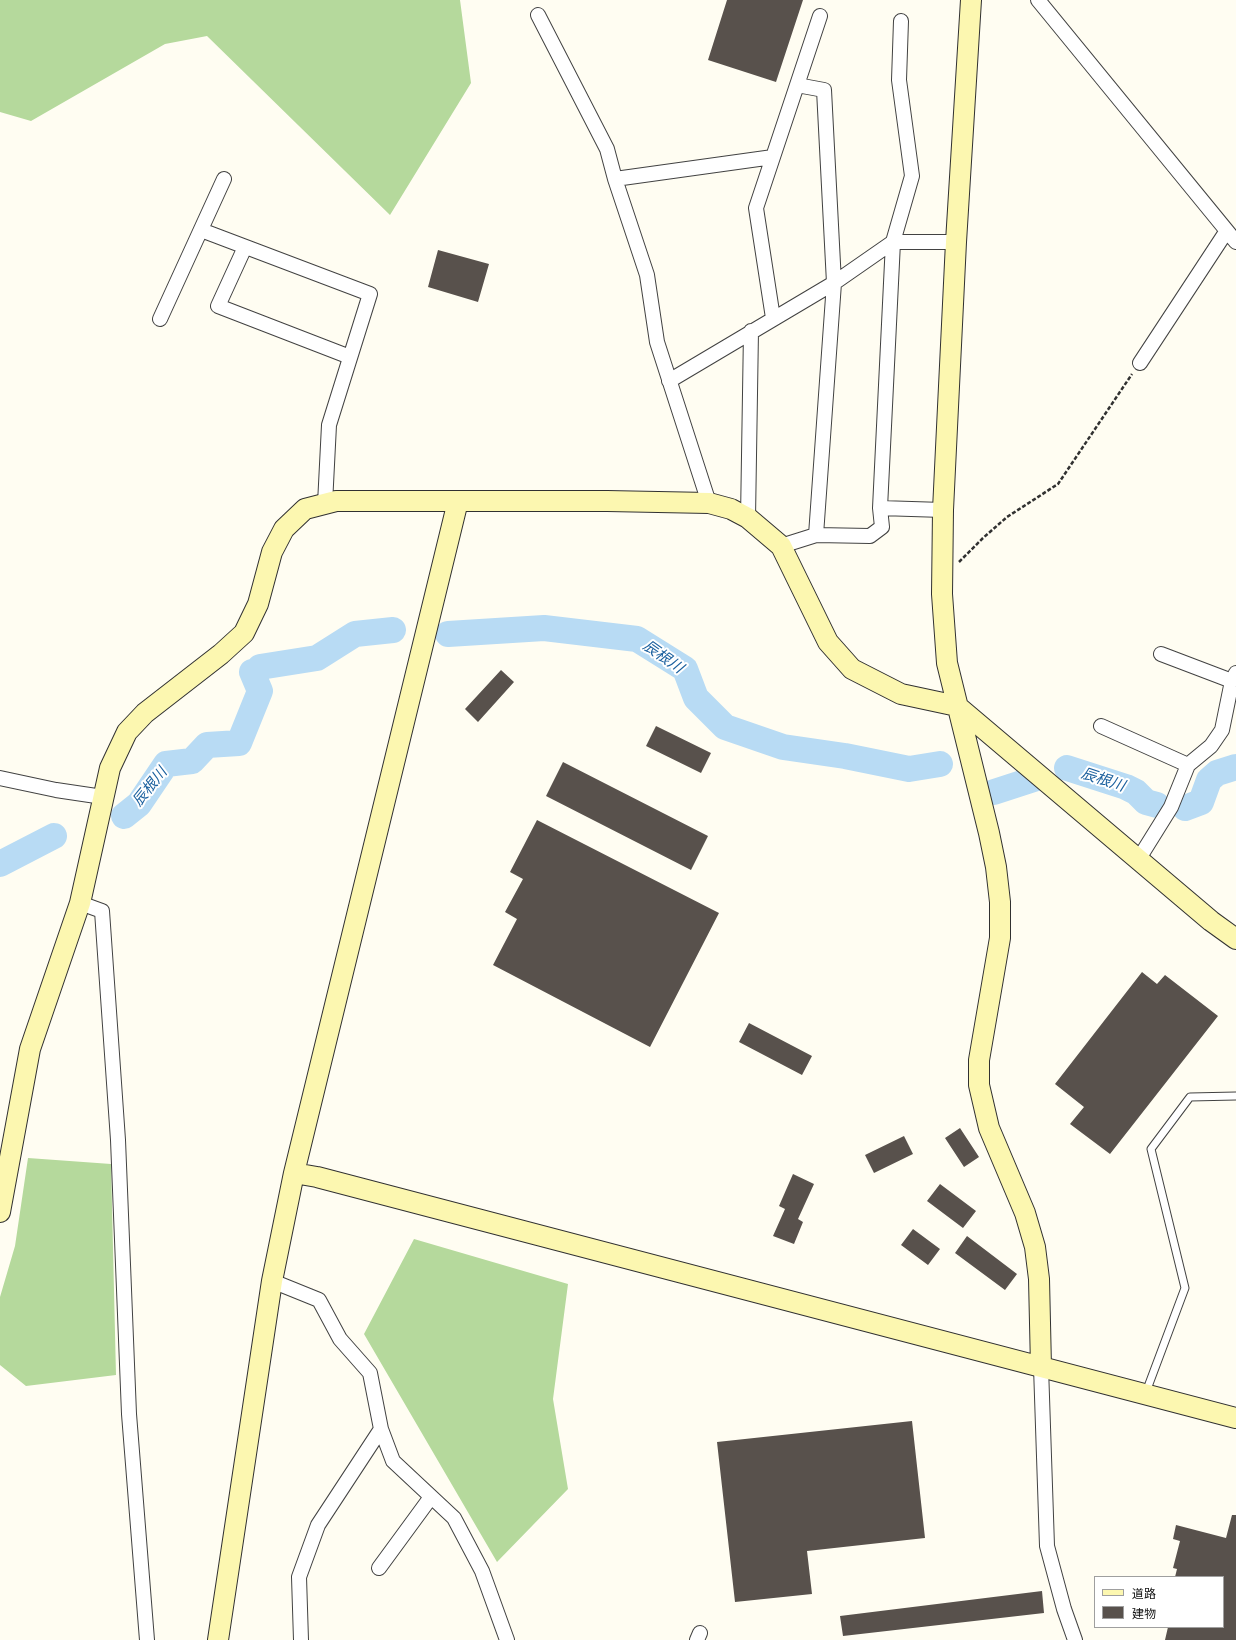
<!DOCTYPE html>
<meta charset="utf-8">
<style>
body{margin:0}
#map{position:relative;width:1236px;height:1640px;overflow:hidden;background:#fffdf2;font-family:"Roboto Serif","Noto Sans JP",serif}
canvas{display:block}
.legend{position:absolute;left:1094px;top:1576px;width:130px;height:52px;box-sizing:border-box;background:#fff;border:1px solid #9f9f9f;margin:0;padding:5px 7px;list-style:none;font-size:12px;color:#0f0f0f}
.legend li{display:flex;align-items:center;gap:8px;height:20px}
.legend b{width:20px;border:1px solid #9f9f9f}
</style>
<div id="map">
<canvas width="1236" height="1640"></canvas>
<ul class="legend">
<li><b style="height:5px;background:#fcf7b0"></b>道路</li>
<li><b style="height:11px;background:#58514c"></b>建物</li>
</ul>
</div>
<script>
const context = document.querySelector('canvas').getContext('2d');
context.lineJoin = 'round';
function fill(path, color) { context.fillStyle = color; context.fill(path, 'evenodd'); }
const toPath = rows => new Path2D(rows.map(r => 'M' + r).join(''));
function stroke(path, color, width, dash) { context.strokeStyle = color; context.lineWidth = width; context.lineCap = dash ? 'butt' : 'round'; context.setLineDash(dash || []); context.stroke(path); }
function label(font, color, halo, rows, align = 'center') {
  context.font = font + ' "Roboto Serif","Noto Sans JP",serif'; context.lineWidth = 4; context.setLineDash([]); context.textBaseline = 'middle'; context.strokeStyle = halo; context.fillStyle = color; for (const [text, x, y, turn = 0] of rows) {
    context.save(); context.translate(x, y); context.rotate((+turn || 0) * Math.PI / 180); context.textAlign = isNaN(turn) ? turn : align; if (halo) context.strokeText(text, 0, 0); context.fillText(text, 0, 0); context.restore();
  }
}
const forest = toPath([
 [0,0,460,0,471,83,390,215,207,36,165,44,31,121,0,112],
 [28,1158,111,1164,116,1375,26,1386,0,1365,0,1297,15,1246],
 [414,1239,568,1284,553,1399,568,1489,497,1562,364,1334]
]);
const river = toPath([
 [448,634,544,628,637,639,685,669,696,698,725,727,783,747,845,756,909,769,940,764],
 [260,667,317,658,355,634,393,630],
 [1067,768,1126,787,1136,792,1146,802,1157,805],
 [994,792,1034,779],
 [1185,808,1201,802,1209,780,1217,773,1236,767],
 [124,816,139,804,166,764,192,761,207,745,239,743,260,691,252,672],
 [0,864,54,836]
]);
const building = toPath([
 [727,0,803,0,776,82,708,60],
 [438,250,489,264,478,302,428,287],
 [501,670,514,682,478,722,465,709],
 [656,726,711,753,701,773,646,746],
 [563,762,708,836,691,870,546,796],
 [537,820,719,913,650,1047,493,965,517,919,505,912,523,879,510,872],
 [1142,972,1157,984,1165,975,1218,1016,1110,1154,1070,1124,1084,1107,1055,1084],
 [749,1023,812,1056,802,1075,739,1042],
 [960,1128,979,1157,964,1167,945,1138],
 [904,1136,913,1154,874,1173,865,1155],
 [793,1174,814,1184,798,1219,803,1222,794,1244,773,1236,785,1209,779,1206],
 [940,1184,976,1211,963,1228,927,1201],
 [913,1229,940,1249,928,1265,901,1245],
 [967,1236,1017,1274,1005,1290,955,1253],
 [912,1421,925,1538,807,1551,812,1594,735,1602,717,1442],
 [1232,1515,1236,1515,1236,1640,1165,1640,1168,1627,1223,1627,1223,1577,1175,1577,1177,1569,1173,1568,1180,1541,1173,1539,1176,1525,1226,1538],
 [1042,1591,1044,1613,843,1636,840,1616]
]);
const path = toPath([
 [959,562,983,538,1007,517,1058,484,1132,374]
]);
const lane = toPath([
 [1146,1392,1185,1288,1151,1149,1190,1097,1236,1096]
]);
const street = toPath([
 [1038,0,1236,242],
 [538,15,607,149,615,179,647,275,657,342,709,503],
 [797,85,824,90,834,283,816,535],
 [615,179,773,157],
 [201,230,370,294,329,425,325,504],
 [245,247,218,306,350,357],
 [773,318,756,208,820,16],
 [160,319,224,179],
 [1140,363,1226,232],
 [669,381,834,283,893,242,956,242],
 [880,508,943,510],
 [748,518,751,331],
 [781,546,816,535,870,536,882,527,880,508,893,242,912,176,899,80,901,21],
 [1161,654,1232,681],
 [1101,726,1188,765],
 [0,778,56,790,103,797],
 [1138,860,1171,807,1188,765,1211,746,1222,730,1232,681,1236,673],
 [80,903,102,911,118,1140,129,1414,147,1640],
 [272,1281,319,1300,340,1339,370,1373,381,1429,393,1461,454,1518,482,1571,507,1640],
 [1041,1367,1047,1546,1064,1609,1075,1640],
 [379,1568,431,1497],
 [301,1640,299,1577,318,1525,381,1429],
 [697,1640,700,1633]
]);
const secondary = toPath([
 [971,0,956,242,943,510,942,594,947,663,989,833,996,867,1000,902,1000,938,979,1060,979,1085,989,1128,1025,1213,1035,1247,1039,1279,1041,1367],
 [294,1173,458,501],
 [0,1212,30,1049,80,903,110,768,127,732,145,713,221,654,244,633,258,604,272,552,284,529,305,509,336,501,607,501,709,503,731,509,748,518,781,546,828,642,852,669,901,694,957,706,1211,921,1236,939],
 [218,1640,272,1281,294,1173,317,1177,1236,1418]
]);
const waterNames = [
 ["辰根川",663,657,35],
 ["辰根川",1103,780,18],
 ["辰根川",150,787,-51]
];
fill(forest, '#b5d99c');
stroke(river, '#b8dbf4', 26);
fill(building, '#58514c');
stroke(lane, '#424242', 9);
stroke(street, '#424242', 16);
stroke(secondary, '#313131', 22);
stroke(path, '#313131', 2.5, [4, 2]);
stroke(lane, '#fff', 7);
stroke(street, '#fff', 14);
stroke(secondary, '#fcf7b0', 20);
label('italic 15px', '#1b609e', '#fff', waterNames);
</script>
